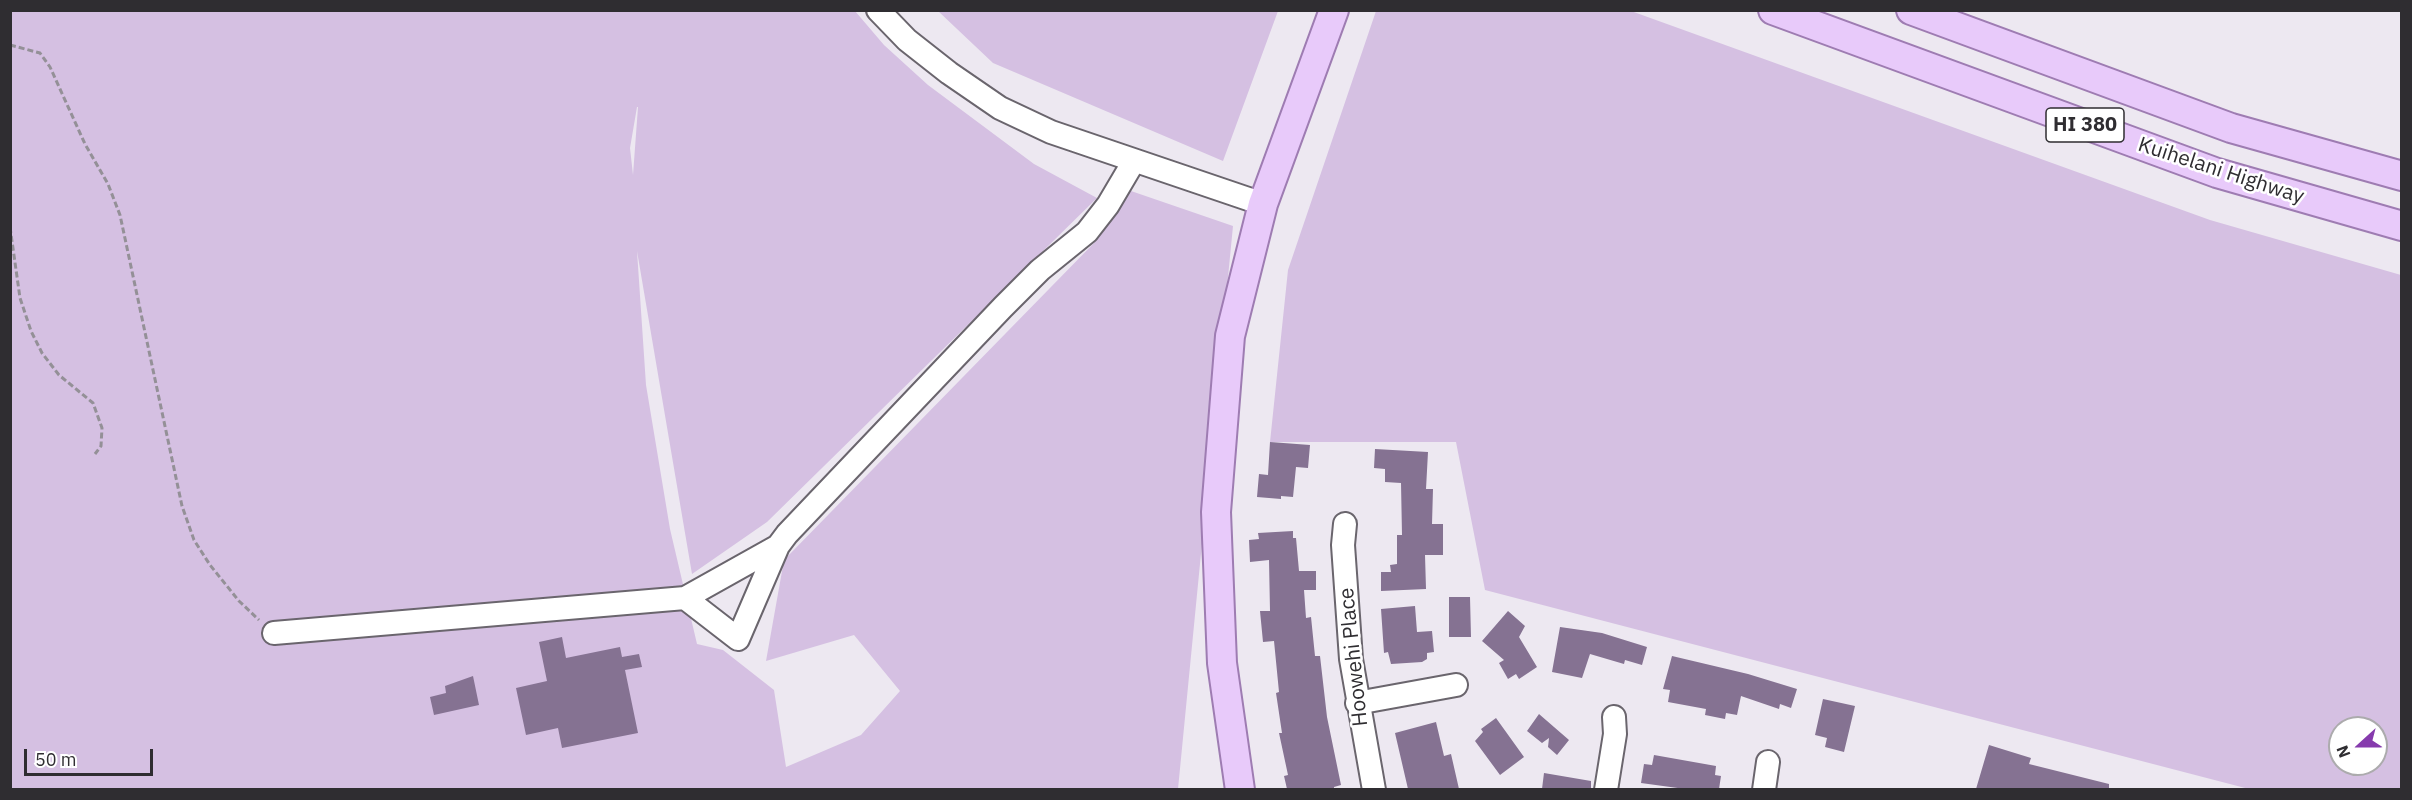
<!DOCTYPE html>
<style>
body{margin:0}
#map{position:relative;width:2412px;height:800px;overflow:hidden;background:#ede8f1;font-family:"IBM Plex Sans",sans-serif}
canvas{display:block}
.frame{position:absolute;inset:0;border:12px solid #2f2d31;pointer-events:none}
.north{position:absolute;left:2328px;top:716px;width:60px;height:60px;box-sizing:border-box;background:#fff;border:2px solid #acabad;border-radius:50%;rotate:249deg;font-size:16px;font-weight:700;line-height:24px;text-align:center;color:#2f2d31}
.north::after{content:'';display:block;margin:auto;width:21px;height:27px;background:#863bad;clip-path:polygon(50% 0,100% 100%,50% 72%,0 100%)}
.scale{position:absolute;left:24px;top:749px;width:129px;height:27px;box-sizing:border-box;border:3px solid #2f2d31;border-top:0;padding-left:8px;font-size:18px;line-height:21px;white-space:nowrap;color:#2f2d31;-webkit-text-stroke:4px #fff;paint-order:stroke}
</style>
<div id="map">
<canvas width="2412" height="800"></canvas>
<div class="frame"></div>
<div class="north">N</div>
<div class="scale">50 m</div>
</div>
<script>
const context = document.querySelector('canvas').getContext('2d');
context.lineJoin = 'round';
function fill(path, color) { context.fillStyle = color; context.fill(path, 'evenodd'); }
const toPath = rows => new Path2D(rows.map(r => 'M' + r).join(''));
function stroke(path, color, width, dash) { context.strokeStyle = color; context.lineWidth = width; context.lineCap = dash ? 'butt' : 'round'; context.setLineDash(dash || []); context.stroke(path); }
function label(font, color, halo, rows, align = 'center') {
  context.font = font + ' "IBM Plex Sans",sans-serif'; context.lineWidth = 5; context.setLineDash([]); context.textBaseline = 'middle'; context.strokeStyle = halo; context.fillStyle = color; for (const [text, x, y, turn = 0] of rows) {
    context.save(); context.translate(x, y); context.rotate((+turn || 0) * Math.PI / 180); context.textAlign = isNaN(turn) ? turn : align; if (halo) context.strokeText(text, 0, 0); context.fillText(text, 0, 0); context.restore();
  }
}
const green = toPath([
 [10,11,855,11,884,45,928,85,1034,164,1097,198,767,522,692,574,637,251,646,385,670,529,697,644,723,650,774,690,786,767,861,735,900,691,854,635,766,661,784,560,1094,243,1131,191,1233,226,1178,789,11,789],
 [637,107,638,107,633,175,630,148],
 [938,11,1278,11,1223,161,993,63],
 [1376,11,1631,11,2210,220,2401,275,2401,789,2249,789,1485,590,1456,442,1270,442,1288,270],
 [2340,728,2376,728,2376,764,2340,764]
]);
const building = toPath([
 [1270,442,1310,445,1308,468,1296,467,1293,497,1281,496,1281,499,1257,497,1259,474,1268,475],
 [1375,449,1428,452,1426,489,1433,489,1432,524,1443,524,1443,555,1425,555,1426,589,1381,591,1381,572,1391,572,1390,565,1397,564,1397,535,1402,535,1401,483,1385,482,1385,469,1374,468],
 [1293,531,1293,538,1296,538,1299,571,1316,571,1316,590,1304,590,1306,618,1311,617,1315,656,1320,656,1327,717,1341,785,1334,787,1334,789,1287,789,1284,776,1288,775,1279,733,1282,733,1276,693,1279,692,1274,641,1263,642,1260,611,1270,611,1269,560,1250,562,1249,540,1259,539,1258,533],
 [1449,597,1470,597,1471,637,1449,637],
 [1415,606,1417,632,1432,631,1434,652,1427,653,1427,659,1422,662,1391,664,1388,652,1384,653,1381,609],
 [1508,611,1525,626,1519,637,1537,667,1519,679,1516,674,1508,679,1499,663,1504,660,1482,641],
 [1560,627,1602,633,1647,647,1642,665,1625,660,1624,664,1590,654,1582,678,1552,672],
 [562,637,566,658,620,647,622,657,639,654,642,667,625,670,638,733,562,748,558,728,526,735,516,688,547,681,539,642],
 [1672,656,1748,674,1797,689,1791,708,1780,704,1779,709,1741,696,1737,715,1726,713,1725,719,1705,715,1706,709,1668,702,1670,690,1663,689],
 [473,676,479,705,434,715,430,697,446,693,445,686],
 [1823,699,1855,706,1844,752,1825,747,1827,738,1815,735],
 [1539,714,1569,740,1557,755,1548,747,1549,738,1542,743,1527,731],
 [1496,718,1524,757,1500,775,1475,741,1483,732,1481,729],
 [1436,722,1444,756,1451,754,1459,789,1408,789,1395,733],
 [1989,745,2031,758,2029,764,2109,784,2109,789,1976,789],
 [1654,755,1716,766,1715,775,1721,776,1719,789,1685,789,1641,783,1644,764,1652,765],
 [1544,773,1591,781,1591,789,1542,789]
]);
const path = toPath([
 [10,45,40,53,50,67,85,144,108,184,120,215,182,506,194,540,210,565,239,601,259,620],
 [10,227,20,298,31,331,42,353,59,375,93,403,102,428,101,446,95,454]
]);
const minor = toPath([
 [878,10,907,40,949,73,1000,108,1051,132,1263,204],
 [1345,524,1343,545,1351,659,1374,790],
 [685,598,738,639,778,546,787,534,1003,307,1040,270,1087,232,1108,205,1134,161],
 [274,633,685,598,778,546],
 [1357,703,1456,685],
 [1606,790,1615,734,1614,717],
 [1764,790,1768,762]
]);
const major = toPath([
 [1773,10,2217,173,2402,226],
 [1911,10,2231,128,2402,176],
 [1240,790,1222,663,1216,512,1230,336,1263,204,1334,10]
]);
const shields = [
 [2085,125,78]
];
const shieldNames = [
 ["HI 380",2085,125]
];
const streetNames = [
 ["Kuihelani Highway",2221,171,18],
 ["Hoowehi Place",1354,657,-96]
];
fill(green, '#d5c0e2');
fill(building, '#857292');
stroke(minor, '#6a656d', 26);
stroke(major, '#9e7cb2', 32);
stroke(path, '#949097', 3, [6, 3]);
stroke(minor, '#fff', 22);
stroke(major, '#e8cafa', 28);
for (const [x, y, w] of shields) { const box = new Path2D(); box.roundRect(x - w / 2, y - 17, w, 34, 4.5); context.fillStyle = '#fff'; context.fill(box); stroke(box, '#2f2d31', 1.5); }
label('bold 20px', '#2f2d31', null, shieldNames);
label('21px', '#2f2d31', '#fff', streetNames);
</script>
